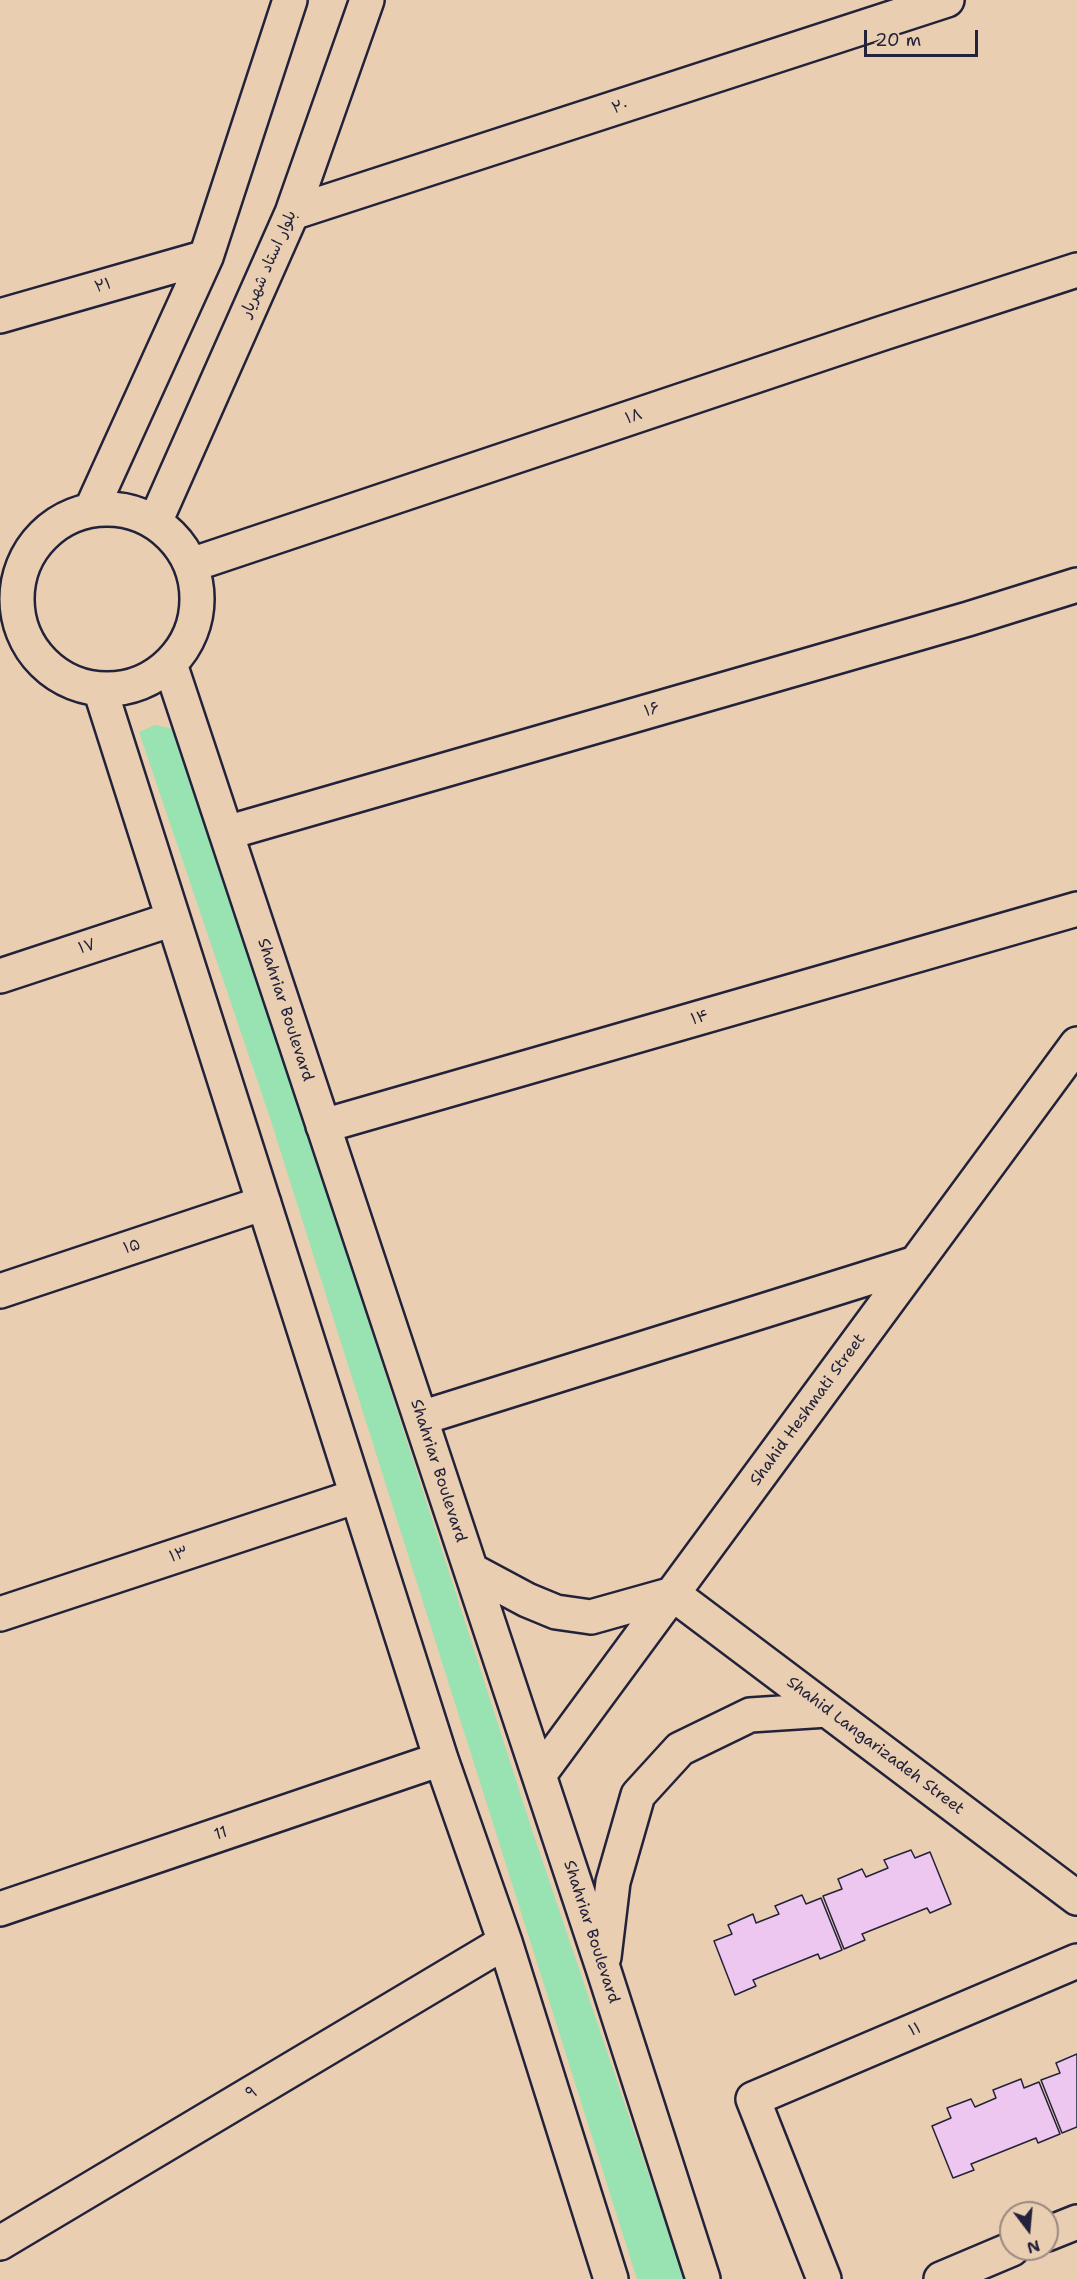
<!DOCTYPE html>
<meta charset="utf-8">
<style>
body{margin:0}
#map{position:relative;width:1077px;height:2279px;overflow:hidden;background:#eaceb1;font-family:"Shantell Sans",sans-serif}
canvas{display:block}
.north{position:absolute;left:999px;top:2201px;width:60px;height:60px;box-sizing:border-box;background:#eaceb1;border:2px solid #9a8982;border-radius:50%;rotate:164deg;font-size:16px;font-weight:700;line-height:24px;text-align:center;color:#22223b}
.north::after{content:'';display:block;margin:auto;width:21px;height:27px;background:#22223b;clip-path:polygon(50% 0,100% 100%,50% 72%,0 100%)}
.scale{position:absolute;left:864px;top:30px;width:114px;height:27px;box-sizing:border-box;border:3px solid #22223b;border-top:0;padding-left:8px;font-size:18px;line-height:21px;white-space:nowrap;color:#22223b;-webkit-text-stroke:4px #eaceb1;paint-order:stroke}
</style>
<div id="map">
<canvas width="1077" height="2279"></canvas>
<div class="north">N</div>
<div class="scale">20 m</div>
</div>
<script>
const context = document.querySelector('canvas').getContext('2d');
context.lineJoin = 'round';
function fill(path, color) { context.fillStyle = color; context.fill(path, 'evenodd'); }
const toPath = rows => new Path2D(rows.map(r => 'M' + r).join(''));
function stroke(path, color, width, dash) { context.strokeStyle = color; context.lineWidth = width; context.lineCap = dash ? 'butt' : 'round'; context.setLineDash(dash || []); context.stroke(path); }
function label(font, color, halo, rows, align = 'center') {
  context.font = font + ' "Shantell Sans","Playpen Sans Arabic",sans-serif'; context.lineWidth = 4.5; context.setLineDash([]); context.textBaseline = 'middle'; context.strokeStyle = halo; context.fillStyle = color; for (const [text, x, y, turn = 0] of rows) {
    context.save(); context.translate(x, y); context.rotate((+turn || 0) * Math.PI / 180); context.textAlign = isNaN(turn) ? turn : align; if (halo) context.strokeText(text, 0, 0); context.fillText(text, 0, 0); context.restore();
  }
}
const green = toPath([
 [155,725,178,730,533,1833,684,2279,637,2279,270,1118,139,732]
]);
const building = toPath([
 [911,1850,915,1858,930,1852,951,1904,930,1913,927,1908,862,1934,865,1940,844,1949,823,1896,842,1889,838,1879,862,1869,866,1877,888,1868,884,1860,911,1850],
 [802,1895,806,1904,821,1898,842,1950,820,1959,818,1954,753,1980,756,1986,735,1995,714,1941,732,1934,728,1925,753,1914,756,1923,779,1914,775,1906,802,1895],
 [1077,2054,1077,2127,1062,2133,1041,2080,1060,2073,1056,2063,1077,2054],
 [1021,2079,1024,2088,1039,2082,1060,2134,1038,2143,1036,2138,971,2164,974,2170,953,2178,932,2126,951,2118,947,2108,971,2099,975,2107,996,2098,993,2090,1021,2079]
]);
const minor = toPath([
 [292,213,947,0],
 [0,316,206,257],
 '17 599a90 90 0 1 1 180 0a90 90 0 1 1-180 0Z',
 [91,510,206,257,290,0],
 [155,522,292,213,367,0],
 [191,565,880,334,1077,270],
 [170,664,603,1968,703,2279],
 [100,689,441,1759,505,1942,611,2279],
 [226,833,968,619,1077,585],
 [0,976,173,919],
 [323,1126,1077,909],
 [0,1291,264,1203],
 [421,1418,916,1263],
 [471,1570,527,1600,556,1612,591,1617,673,1594,1077,1898],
 [0,1614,357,1496],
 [539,1775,1077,1044],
 [0,1909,441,1759],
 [604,1957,613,1882,638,1795,680,1749,750,1715,827,1710],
 [1047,2234,1077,2222],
 [0,2243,505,1942],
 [824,2279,753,2099,1077,1961],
 [941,2279,1012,2249]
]);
const streetNames = [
 ["۲۰",620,107,-18],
 ["بلوار استاد شهریار",269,264,-66],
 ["۲۱",103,286,-16],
 ["۱۸",634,417,-19],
 ["۱۶",652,710,-16],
 ["۱۷",87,947,-18],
 ["Shahriar Boulevard",285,1010,72],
 ["۱۴",700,1018,-16],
 ["۱۵",132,1247,-18],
 ["Shahid Heshmati Street",808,1410,-54],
 ["Shahriar Boulevard",438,1471,72],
 ["۱۳",179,1555,-18],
 ["Shahid Langarizadeh Street",875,1746,37],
 ["11",221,1834,-19],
 ["Shahriar Boulevard",591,1932,72],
 ["۱۱",915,2030,-23],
 ["۹",252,2093,-31]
];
fill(green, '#99e2b2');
fill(building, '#eec7f0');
stroke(building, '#22223b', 1.5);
stroke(minor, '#22223b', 38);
stroke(minor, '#eaceb1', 33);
label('16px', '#22223b', '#eaceb1', streetNames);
</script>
